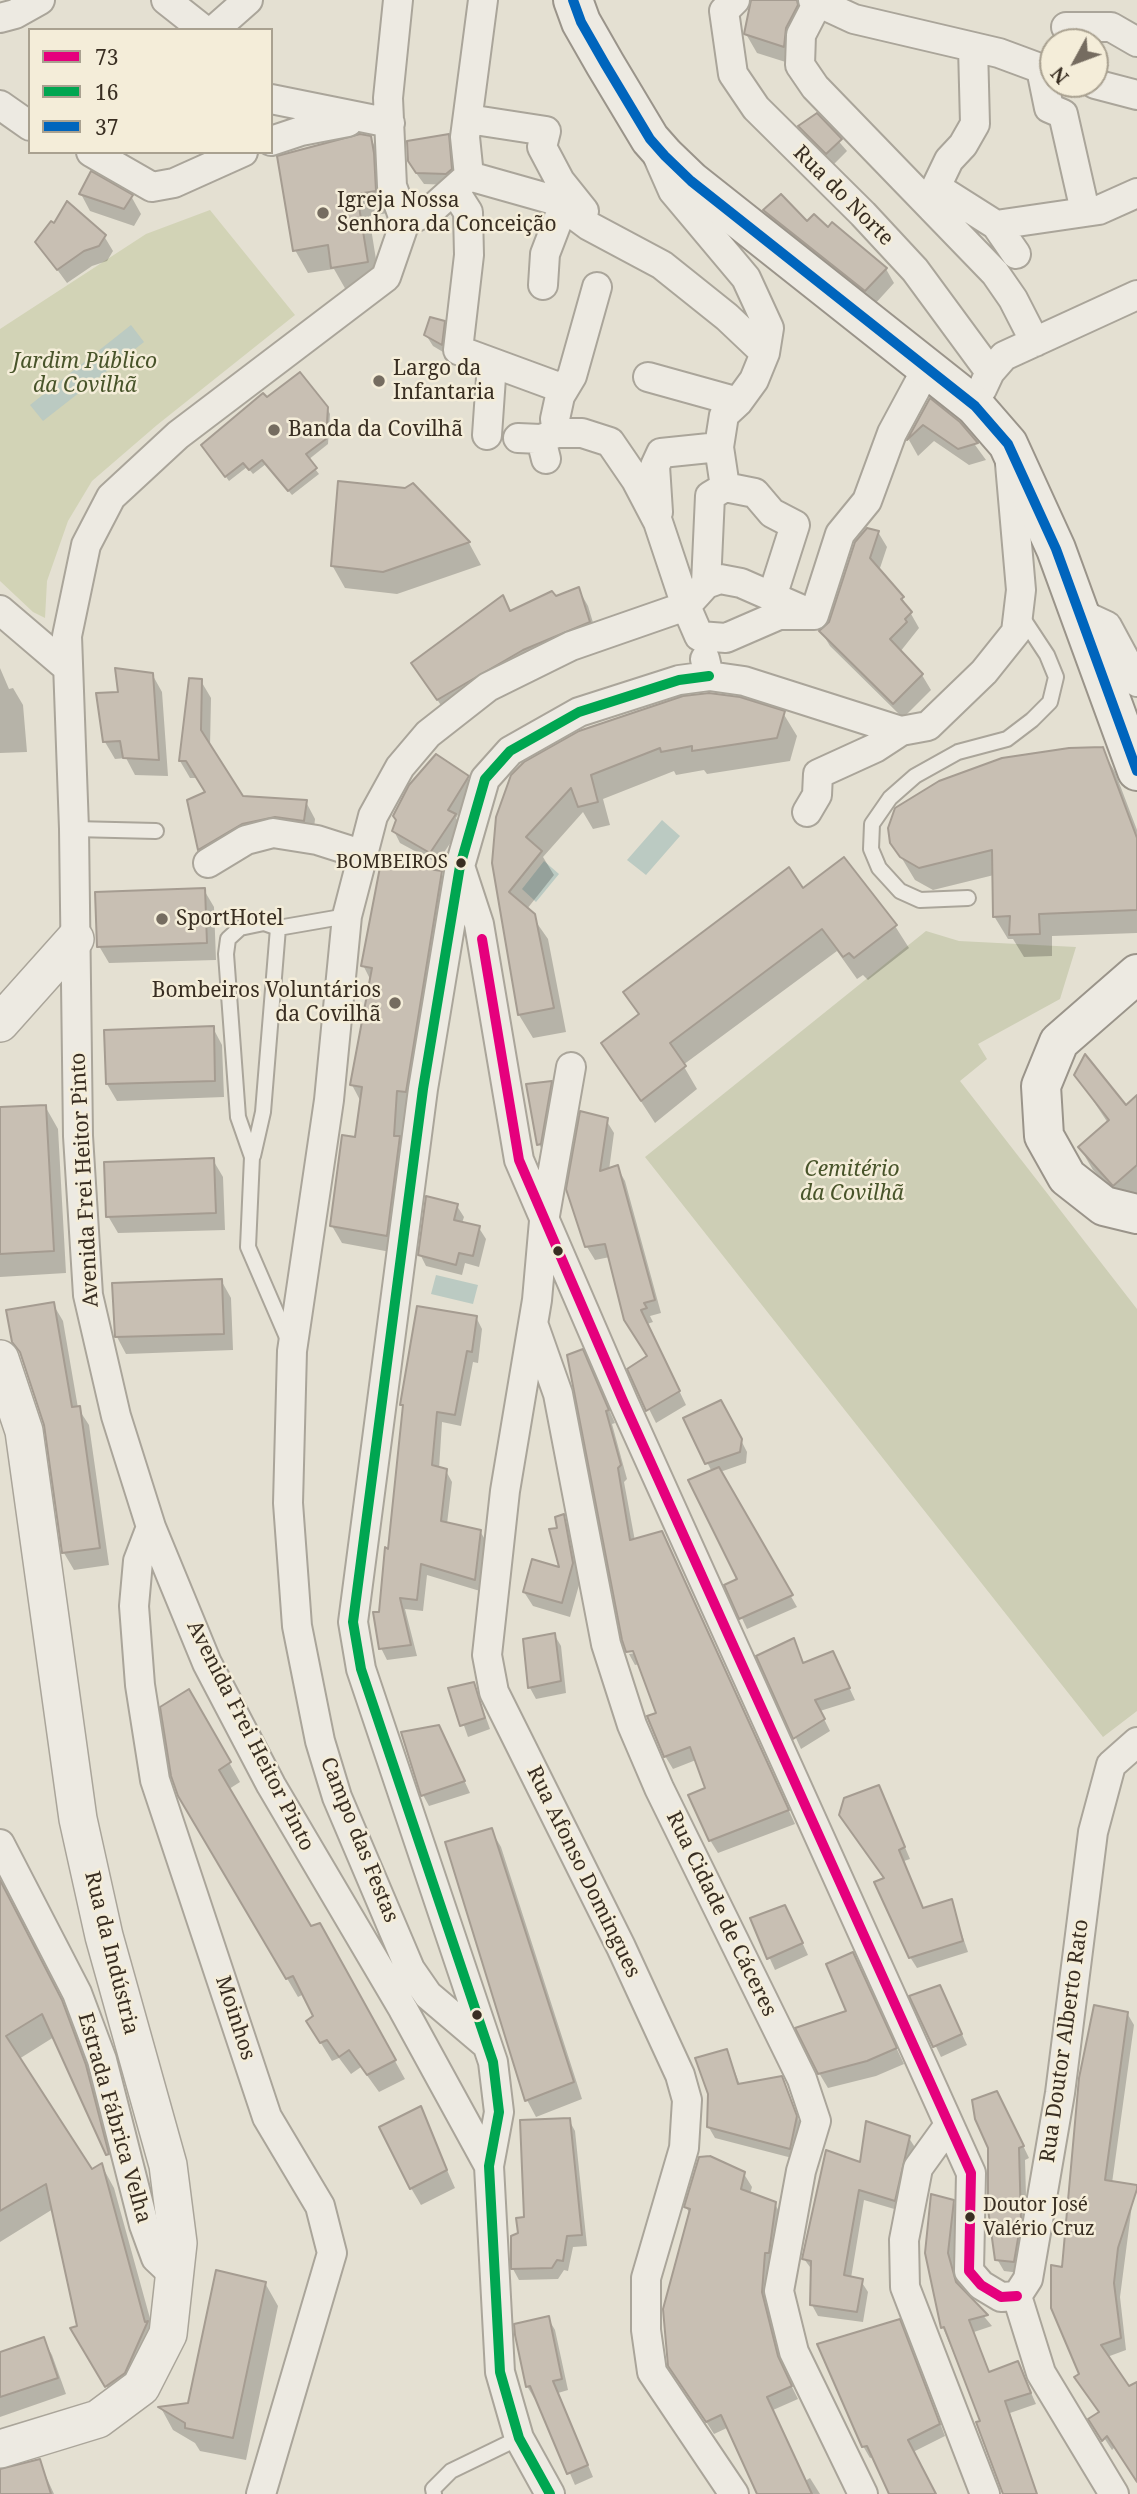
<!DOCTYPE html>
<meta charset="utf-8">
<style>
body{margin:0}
#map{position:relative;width:1137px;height:2494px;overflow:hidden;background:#e4e0d2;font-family:"Noto Serif",serif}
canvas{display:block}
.legend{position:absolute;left:28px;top:28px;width:245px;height:126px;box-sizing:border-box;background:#f4edd9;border:2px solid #a9a190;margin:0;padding:9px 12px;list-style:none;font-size:21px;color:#392e22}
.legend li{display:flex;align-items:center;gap:14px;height:35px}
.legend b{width:35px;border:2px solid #a9a190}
.north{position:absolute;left:1039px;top:28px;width:70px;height:70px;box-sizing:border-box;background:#f4edd9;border:2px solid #a9a190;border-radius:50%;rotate:229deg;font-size:19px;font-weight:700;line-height:28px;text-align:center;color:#392e22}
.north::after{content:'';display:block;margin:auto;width:24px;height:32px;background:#756c60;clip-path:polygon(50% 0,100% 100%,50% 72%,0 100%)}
</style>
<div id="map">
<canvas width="1137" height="2494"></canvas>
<ul class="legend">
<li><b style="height:9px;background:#e5007d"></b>73</li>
<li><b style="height:9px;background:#00a651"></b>16</li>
<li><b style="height:9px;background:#0065bd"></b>37</li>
</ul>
<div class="north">N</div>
</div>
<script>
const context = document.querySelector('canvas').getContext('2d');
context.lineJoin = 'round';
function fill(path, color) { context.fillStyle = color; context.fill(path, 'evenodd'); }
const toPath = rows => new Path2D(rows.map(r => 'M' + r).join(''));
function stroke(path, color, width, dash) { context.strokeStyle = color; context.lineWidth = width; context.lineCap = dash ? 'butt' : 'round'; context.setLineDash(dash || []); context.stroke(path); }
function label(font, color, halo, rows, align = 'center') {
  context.font = font + ' "Noto Serif",serif'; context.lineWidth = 5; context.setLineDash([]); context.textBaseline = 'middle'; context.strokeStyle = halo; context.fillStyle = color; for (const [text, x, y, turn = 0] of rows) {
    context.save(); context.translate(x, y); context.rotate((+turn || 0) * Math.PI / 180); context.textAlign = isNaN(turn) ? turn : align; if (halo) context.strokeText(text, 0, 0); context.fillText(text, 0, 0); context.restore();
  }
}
const green = toPath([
 [210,210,295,315,157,425,92,481,68,521,47,581,45,618,33,612,0,581,0,329,146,234]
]);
const cemetery = toPath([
 [926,931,959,941,1076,947,1060,999,978,1044,987,1059,960,1081,1137,1309,1137,1711,1103,1737,645,1157]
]);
const water = toPath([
 [131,325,144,342,43,421,30,405],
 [662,820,680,836,646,875,627,860],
 [544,861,559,874,536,902,522,889],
 [436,1275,478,1285,473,1304,431,1294]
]);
const shadow = toPath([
 [754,0,849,0,840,6,824,3,795,65,757,53,746,34],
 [817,116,847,151,834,164,806,137,800,126],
 [448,136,454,147,457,181,453,185,424,184,416,173],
 [370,138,384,161,388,213,369,216,380,284,346,290,334,269,308,273,295,250],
 [81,194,131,196,141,214,134,226,90,211],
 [765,210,828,229,832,224,886,269,894,283,874,305,773,224],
 [104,236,113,251,107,261,92,266,67,283,37,242],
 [443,323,450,334,448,355,433,346,426,335],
 [267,399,327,408,330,414,328,444,308,460,319,474,292,495,266,464,253,474,247,467,229,481,207,451],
 [930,401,959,423,986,460,969,465,934,441,918,456,909,440],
 [413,485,469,543,481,565,397,594,345,588,332,565],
 [878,532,887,547,879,571,902,598,919,628,900,652,922,675,931,690,903,718,830,646,821,631,831,623],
 [579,590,588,606,598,639,448,716,413,663,503,598,511,612],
 [0,668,9,689,13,688,23,705,27,752,0,753],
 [152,674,162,692,168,776,135,775,126,758,115,759,105,742,120,693],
 [201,681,211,698,210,747,242,797,306,802,315,819,313,838,286,833,210,866,200,849,189,801,207,793,197,778,190,778,180,761],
 [248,818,250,821,202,849,202,845],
 [783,713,797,736,790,761,707,774,704,770,676,775,674,771,603,799,610,825,593,829,583,812,543,857,554,875,527,909,548,939,566,1032,533,1038,519,1015,494,863,512,776],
 [1102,749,1115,772,1137,830,1137,933,1052,936,1052,956,1024,957,1013,939,1008,939,994,916,994,875,933,890,915,880,892,842],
 [467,777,474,788,456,818,461,827,437,863,400,843,394,831],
 [441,873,451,890,415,1109,406,1108,396,1253,342,1243,332,1226,357,1139,361,1102,352,1085,371,981,363,965],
 [204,890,214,907,216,960,109,963,99,946],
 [803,890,895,926,909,948,868,980,863,975,857,979,837,951,683,1065,697,1089,655,1123,603,1043,639,1016,626,992],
 [213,1028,222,1045,224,1097,117,1101,107,1084,106,1031],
 [1076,1075,1126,1107,1137,1097,1137,1198,1127,1207,1093,1170,1080,1148,1108,1123],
 [551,1083,557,1094,545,1155,539,1144],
 [45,1106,58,1129,66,1273,0,1277,0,1109],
 [606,1120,614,1133,609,1170,617,1167,625,1181,661,1313,650,1316,653,1322,647,1324,686,1405,656,1423,629,1369,649,1357,610,1257,595,1260,587,1247],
 [213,1160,223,1177,225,1230,118,1233,108,1216],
 [457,1206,464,1217,462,1223,479,1228,486,1239,479,1267,465,1263,462,1275,426,1266,420,1254],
 [221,1280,231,1298,233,1350,126,1354,117,1337],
 [53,1304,63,1321,78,1408,89,1425,109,1565,74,1570,64,1553,46,1424,24,1360,13,1341],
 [476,1317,482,1329,478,1363,473,1362,461,1426,442,1422,439,1469,446,1471,452,1482,447,1524,480,1531,487,1543,480,1591,427,1575,423,1611,405,1609,417,1656,387,1660,381,1648,380,1613,405,1410,401,1404],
 [589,1364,615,1423,612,1424,627,1479,624,1482,635,1541,662,1533,669,1546,795,1824,718,1853,710,1840,707,1789,696,1760,673,1769,665,1756,659,1714,640,1664,635,1665,629,1654,642,1652,628,1652,624,1639],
 [727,1413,747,1452,746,1463,720,1472,797,1607,747,1629,727,1586,739,1580,712,1472,685,1419],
 [563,1516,571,1530,581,1578,570,1617,533,1606,524,1592,561,1570,559,1529],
 [554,1634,561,1646,566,1693,536,1699,530,1688,524,1640],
 [793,1641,805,1665,833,1653,855,1700,820,1711,830,1731,801,1749,759,1657],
 [474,1684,490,1729,468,1737,451,1689],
 [189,1691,240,1782,229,1789,310,1929,319,1925,405,2079,379,2092,361,2067,351,2074,339,2058,332,2061,319,2040,316,2017,304,1994,298,1997,179,1795],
 [445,1739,470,1793,429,1806,423,1795],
 [884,1798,910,1859,904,1861,924,1910,951,1902,968,1952,917,1968,910,1957,886,1879],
 [491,1830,501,1847,582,2099,536,2117,527,2100],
 [0,1881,74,2024,98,2089,120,2177,54,2037,19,2059,92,2171,102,2166,114,2188,159,2351,120,2409,73,2329,79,2327,53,2209,0,2242],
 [791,1918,808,1955,775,1970,752,1919],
 [852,1954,904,2064,876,2076,828,2088,819,2073,849,2012],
 [912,1997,945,1998,967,2045,941,2057],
 [1127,2013,1134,2025,1112,2183,1133,2197,1120,2297,1126,2350,1107,2357,1129,2389,1137,2384,1137,2480,1115,2447,1112,2450,1099,2430,1101,2414,1081,2374,1064,2269],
 [727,2051,740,2085,781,2078,802,2128,796,2159,715,2138,708,2126],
 [1003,2104,1029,2158,1025,2160,1027,2233,1020,2273,1004,2271,997,2259],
 [420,2109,455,2188,421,2205,411,2188],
 [569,2120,575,2131,587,2246,573,2247,568,2271,564,2270,558,2279,519,2280,513,2269,520,2234],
 [909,2138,916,2149,901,2211,864,2200,851,2278,861,2281,868,2292,863,2322,818,2316,812,2305,813,2271,804,2259,861,2164],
 [744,2174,752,2187,750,2194,775,2204,782,2217,771,2265,768,2307,784,2371,798,2399,773,2410,805,2481,810,2478,820,2494,760,2494,729,2427,714,2434,670,2365,664,2309,690,2214,686,2207],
 [953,2201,959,2213,954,2266,960,2288,992,2326,974,2332,990,2374,1018,2363,1036,2404,1010,2413,1037,2494,1006,2494,982,2422,943,2328,927,2253],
 [265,2283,278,2306,246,2460,200,2451,195,2443,173,2430,161,2408,190,2405],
 [548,2318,555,2330,568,2390,558,2393,593,2477,575,2485,537,2397,534,2398,527,2386],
 [905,2333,945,2436,913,2452,935,2494,891,2494,874,2457,870,2458,863,2446],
 [43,2339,52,2355,66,2394,0,2417,0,2353],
 [39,2461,54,2494,0,2494,0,2470]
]);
const building = toPath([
 [751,0,797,0,798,5,786,28,784,47,744,34,751,0],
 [817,113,842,139,826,154,798,126,817,113],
 [360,134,371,136,374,153,376,191,357,194,368,262,331,268,328,245,293,251,277,156,360,134],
 [449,134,452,169,446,174,416,173,408,161,407,141,449,134],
 [91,171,133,195,124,209,79,194,91,171],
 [781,194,807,221,814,214,828,227,832,222,887,268,865,291,763,210,781,194],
 [67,201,106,235,99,246,84,251,57,270,35,242,51,221,54,223,67,201],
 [430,317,445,321,442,345,424,335,430,317],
 [300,372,328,407,326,439,306,454,317,468,288,491,262,460,249,470,243,463,225,477,201,445,263,393,267,397,300,372],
 [930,398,960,422,978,443,958,449,923,425,907,440,930,398],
 [338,481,405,488,413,483,470,542,383,572,331,566,338,481],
 [867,528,879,531,870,558,904,597,901,599,912,612,905,619,907,622,890,639,923,674,893,704,819,631,829,622,855,542,867,528],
 [579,587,590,622,523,650,437,700,411,663,503,595,510,611,552,591,556,596,579,587],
 [115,668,153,673,159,760,123,758,120,741,103,742,96,693,118,692,115,668],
 [189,678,202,679,201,730,243,796,307,800,304,821,275,817,242,824,198,850,187,800,205,792,186,761,179,761,189,678],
 [709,693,740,697,785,711,777,738,692,751,692,746,661,752,660,748,591,775,598,802,578,807,571,788,526,837,542,851,509,892,535,914,554,1008,518,1015,492,863,496,817,511,775,524,762,579,731,683,696,709,693],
 [1103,747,1137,838,1137,910,1039,914,1040,934,1009,935,1010,916,993,917,992,850,919,868,900,857,890,843,888,828,895,808,939,781,1002,758,1069,748,1103,747],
 [436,754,469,776,448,810,456,814,430,853,392,831,396,820,393,816,409,785,436,754],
 [844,857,897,925,854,958,849,953,843,957,822,929,670,1043,686,1066,641,1101,601,1043,639,1014,623,992,789,867,803,888,844,857],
 [381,862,442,871,406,1092,397,1091,394,1136,400,1136,387,1236,330,1226,342,1135,355,1137,362,1087,350,1085,372,968,361,966,381,862],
 [205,888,207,943,97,947,95,892,205,888],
 [214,1026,215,1081,106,1084,104,1030,214,1026],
 [1085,1054,1126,1105,1137,1095,1137,1165,1113,1186,1078,1147,1109,1120,1074,1075,1085,1054],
 [552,1081,541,1144,537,1145,526,1084,552,1081],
 [46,1105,54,1251,0,1254,0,1107,46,1105],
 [580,1111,608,1118,600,1171,618,1165,655,1300,644,1303,647,1308,641,1310,680,1391,646,1411,627,1369,647,1356,624,1320,605,1244,585,1247,566,1189,580,1111],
 [214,1158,216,1213,106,1217,104,1162,214,1158],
 [426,1196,458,1204,454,1220,480,1226,473,1256,459,1253,456,1265,418,1255,426,1196],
 [222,1279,224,1334,115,1337,112,1283,222,1279],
 [54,1302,72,1407,80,1406,100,1548,62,1553,44,1425,20,1352,12,1342,6,1310,54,1302],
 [417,1306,477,1316,472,1352,467,1351,455,1415,437,1412,432,1465,447,1469,441,1521,481,1530,475,1580,421,1564,417,1600,400,1598,411,1645,379,1649,373,1612,379,1612,385,1547,388,1549,403,1405,400,1405,417,1306],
 [583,1349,609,1410,606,1411,621,1465,618,1468,630,1540,662,1531,789,1810,709,1841,688,1795,705,1788,690,1747,664,1757,647,1716,656,1713,633,1651,626,1652,622,1640,567,1355,583,1349],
 [721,1400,742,1439,740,1452,705,1464,683,1418,721,1400],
 [719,1467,793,1595,739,1619,724,1585,737,1579,688,1480,719,1467],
 [564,1514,573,1563,562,1603,523,1592,532,1559,559,1567,549,1529,557,1528,555,1517,564,1514],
 [555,1633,561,1681,528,1688,523,1639,555,1633],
 [794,1638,803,1663,833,1651,850,1688,815,1700,825,1719,793,1739,756,1656,794,1638],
 [474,1682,485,1718,460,1726,448,1688,474,1682],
 [189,1689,231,1762,219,1770,311,1926,320,1923,396,2060,367,2075,349,2050,339,2057,327,2040,320,2043,306,2021,313,2016,293,1976,286,1979,178,1796,171,1776,160,1707,189,1689],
 [439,1725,465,1781,421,1796,401,1732,439,1725],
 [879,1785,905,1847,899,1850,923,1908,952,1899,963,1941,909,1958,874,1882,884,1878,839,1815,844,1798,879,1785],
 [492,1828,574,2082,525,2101,445,1842,492,1828],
 [0,1880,62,2000,86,2065,109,2154,106,2155,42,2014,6,2036,92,2169,102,2163,145,2322,148,2321,125,2373,105,2387,70,2328,77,2326,46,2184,0,2211,0,1880],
 [785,1905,803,1943,767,1959,750,1918,785,1905],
 [853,1952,897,2048,867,2061,818,2074,795,2028,846,2011,826,1964,853,1952],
 [940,1985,962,2034,933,2047,909,1996,940,1985],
 [1094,2005,1128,2012,1105,2180,1137,2185,1137,2189,1118,2248,1114,2283,1121,2338,1101,2345,1129,2386,1137,2382,1137,2482,1107,2436,1102,2441,1088,2419,1099,2412,1074,2377,1079,2374,1051,2308,1051,2265,1062,2267,1079,2078,1094,2005],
 [727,2049,738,2084,782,2076,797,2116,790,2149,707,2127,708,2094,695,2058,727,2049],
 [997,2091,1024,2146,1019,2148,1021,2221,1014,2262,995,2260,988,2209,988,2148,975,2119,972,2100,997,2091],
 [421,2106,447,2170,410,2189,379,2127,421,2106],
 [570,2118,582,2235,567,2236,563,2261,557,2260,552,2268,511,2269,511,2236,518,2233,516,2218,524,2217,520,2120,570,2118],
 [866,2121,910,2136,895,2201,859,2190,844,2275,863,2279,857,2312,810,2305,811,2261,802,2259,826,2150,860,2162,866,2121],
 [710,2156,745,2172,741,2189,776,2202,769,2253,765,2253,762,2292,778,2356,792,2386,767,2397,812,2494,757,2494,721,2415,706,2422,668,2366,663,2309,690,2209,684,2207,699,2157,710,2156],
 [931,2194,954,2200,948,2253,956,2282,988,2315,969,2320,989,2372,1018,2361,1031,2393,1005,2401,1037,2494,1003,2494,976,2422,980,2421,944,2327,941,2328,925,2253,931,2194],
 [216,2270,266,2282,233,2438,185,2428,185,2423,158,2407,188,2403,216,2270],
 [549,2316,562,2379,553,2381,588,2465,567,2474,530,2386,526,2387,515,2335,514,2324,549,2316],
 [900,2319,940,2424,908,2440,936,2494,889,2494,867,2446,862,2447,817,2344,900,2319],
 [44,2337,58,2378,0,2397,0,2352,44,2337],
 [40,2459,51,2494,0,2494,0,2469,40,2459]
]);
const service = toPath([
 [74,829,156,831],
 [968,898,920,900,900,891,879,868,871,849,872,824,890,798,915,776,958,752,1007,739,1032,720,1050,702,1056,677,1047,655,1020,614],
 [253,1156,263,1112,278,928],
 [289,1342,248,1247,252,1157,238,1117,226,954,228,939,240,928,264,923,278,928,347,916],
 [434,2494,433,2489,451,2471,519,2438]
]);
const minor = toPath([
 [166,0,204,30],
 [398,0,388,98,392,186,405,222],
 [735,0,724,11,733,74,756,108,863,214,915,270,990,372],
 [813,0,854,19,999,53,1053,73],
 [819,0,801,35,800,65,815,87,995,273,1013,299,1035,342],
 [0,18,15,14,40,0],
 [1066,27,1111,27,1137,42],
 [214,30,248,0],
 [973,47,975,124,963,145,949,160,936,187,996,225,1016,254],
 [1041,69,1049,108,1063,114,1085,211],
 [1095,84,1137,95],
 [271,99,390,123],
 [0,105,30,126],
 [468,119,546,131,542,147,560,181,584,211],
 [271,141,301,131,348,122],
 [91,152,152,187,174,183,243,152],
 [658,157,673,191,746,278,769,328,765,353,754,380,738,402,724,415,719,447,725,487,755,493,772,513,795,525,772,597],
 [469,176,554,200,589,226,662,265,727,317,765,353],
 [454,190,468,212,469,255,458,350,564,389],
 [405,222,386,277,178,435,111,497,86,545,67,636,74,829,78,1136,88,1295,116,1416,151,1527,207,1663,271,1785,403,2009,489,2166],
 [405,222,431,210,469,176,465,137,483,0],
 [996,225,1099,210,1137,193],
 [543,285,545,254,563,207],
 [648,377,738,402],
 [982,389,990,372,1004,356,1137,295],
 [557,433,555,419,560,396,572,376,597,287],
 [487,435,492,363],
 [518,438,541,439,546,459],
 [658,512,655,466,661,453,719,447],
 [720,579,741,583,814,615,779,615,726,638,699,636,686,606,706,584,720,579],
 [706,584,710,496,725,487],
 [0,610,68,668],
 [1079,613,1107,626,1137,682],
 [814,615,840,534,867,501,892,433,927,368],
 [705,659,709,676,744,681,901,731],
 [807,812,817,795,818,774,875,748,901,731,928,726,984,672,1016,632,1021,590,1010,464],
 [208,863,246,840,273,833,317,840,361,854],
 [461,869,479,924,519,1160,623,1401,971,2173,969,2271,981,2285,1001,2297,1017,2296],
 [571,1067,544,1221,537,1300,505,1491,487,1655,494,1692,621,1947,680,2075,687,2100,684,2148,646,2278,646,2330,652,2372,734,2494],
 [534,1326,558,1394,606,1644,632,1725,659,1788,802,2079,816,2121,801,2171,779,2291,794,2352,863,2494],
 [151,1527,138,1561,134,1606,140,1685,155,1780,267,2117,320,2206,332,2253,261,2494],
 [0,1844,77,1993,102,2060,144,2225,156,2258,175,2276],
 [487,2045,428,1995,410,1969,337,1797,320,1741,297,1626,288,1503,292,1351,329,1100,347,916,373,816,400,767,428,734,488,687,571,646,686,606,658,522,636,480,610,442,582,433,557,433,541,439],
 [949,2125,918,2168,904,2240,905,2287,985,2494],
 [550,2494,519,2438,500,2372,489,2166,499,2112,493,2062,361,1669,353,1622,423,1089,460,866,485,779,510,751,579,712,679,680,709,676],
 [1114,2494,1041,2373,1017,2296,1028,2279,1060,2093,1093,1832,1111,1765,1137,1742]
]);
const tertiary = toPath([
 [0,1023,75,939],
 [0,1359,24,1431,78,1819,104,1936,168,2165,178,2243,168,2334,141,2387,98,2419,0,2449]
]);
const secondary = toPath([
 [573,0,581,22,605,64,650,139,665,156,691,181,975,406,1008,444,1056,549,1137,771],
 [1137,974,1059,1042,1041,1086,1044,1136,1067,1177,1104,1206,1137,1214]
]);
const bus1 = toPath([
 [482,939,519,1160,623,1401,971,2173,969,2271,981,2285,1001,2297,1017,2296]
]);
const bus2 = toPath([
 [550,2494,519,2438,500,2372,489,2166,499,2112,493,2062,361,1669,353,1622,423,1089,460,866,485,779,510,751,579,712,679,680,709,676]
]);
const bus3 = toPath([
 [573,0,581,22,605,64,650,139,665,156,691,181,975,406,1008,444,1056,549,1137,771]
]);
const markers = [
 [323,213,7,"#756c60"],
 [379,381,7,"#756c60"],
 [274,430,7,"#756c60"],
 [461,863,6,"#392e22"],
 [162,919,7,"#756c60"],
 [395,1003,7,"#756c60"],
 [558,1251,6,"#392e22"],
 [477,2015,6,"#392e22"],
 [970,2217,6,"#392e22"]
];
const busNames = [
 ["BOMBEIROS",448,863],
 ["Doutor José",983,2206,"left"],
 ["Valério Cruz",983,2230,"left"]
];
const streetNames = [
 ["Rua do Norte",843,196,45],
 ["Avenida Frei Heitor Pinto",85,1180,-93],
 ["Avenida Frei Heitor Pinto",250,1736,63],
 ["Campo das Festas",359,1840,68],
 ["Rua Afonso Domingues",583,1872,64],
 ["Rua Cidade de Cáceres",721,1914,64],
 ["Rua da Indústria",111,1953,76],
 ["Moinhos",235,2018,72],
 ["Rua Doutor Alberto Rato",1065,2041,-82],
 ["Estrada Fábrica Velha",114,2118,74]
];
const poiNames = [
 ["Igreja Nossa",337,201],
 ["Senhora da Conceição",337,225],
 ["Largo da",393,369],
 ["Infantaria",393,393],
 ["Banda da Covilhã",288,430],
 ["SportHotel",176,919],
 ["Bombeiros Voluntários",381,991,"right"],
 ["da Covilhã",381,1015,"right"]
];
const parkNames = [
 ["Jardim Público",85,362],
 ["da Covilhã",85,386],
 ["Cemitério",852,1170],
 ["da Covilhã",852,1194]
];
fill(green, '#d2d3b6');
fill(cemetery, '#cdceb5');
fill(water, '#bbcac2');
fill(shadow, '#0003');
fill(building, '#c8bfb3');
stroke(building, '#a59c91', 2);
stroke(service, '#aaa59a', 18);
stroke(minor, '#aaa59a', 32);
stroke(tertiary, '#aaa59a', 40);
stroke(secondary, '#9a948a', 42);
stroke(service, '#edeae2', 14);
stroke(minor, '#edeae2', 28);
stroke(tertiary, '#edeae2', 37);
stroke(secondary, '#edeae2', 38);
stroke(bus1, '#e5007d', 10);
stroke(bus2, '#00a651', 10);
stroke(bus3, '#0065bd', 10);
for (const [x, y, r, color] of markers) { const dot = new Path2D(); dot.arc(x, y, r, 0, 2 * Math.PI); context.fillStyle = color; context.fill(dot); stroke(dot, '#f4edd9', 2.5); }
label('19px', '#392e22', '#f4edd9', busNames, 'right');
label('21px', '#392e22', '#f4edd9', streetNames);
label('21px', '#392e22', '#f4edd9', poiNames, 'left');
label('italic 21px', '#48542a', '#f4edd9', parkNames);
</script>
